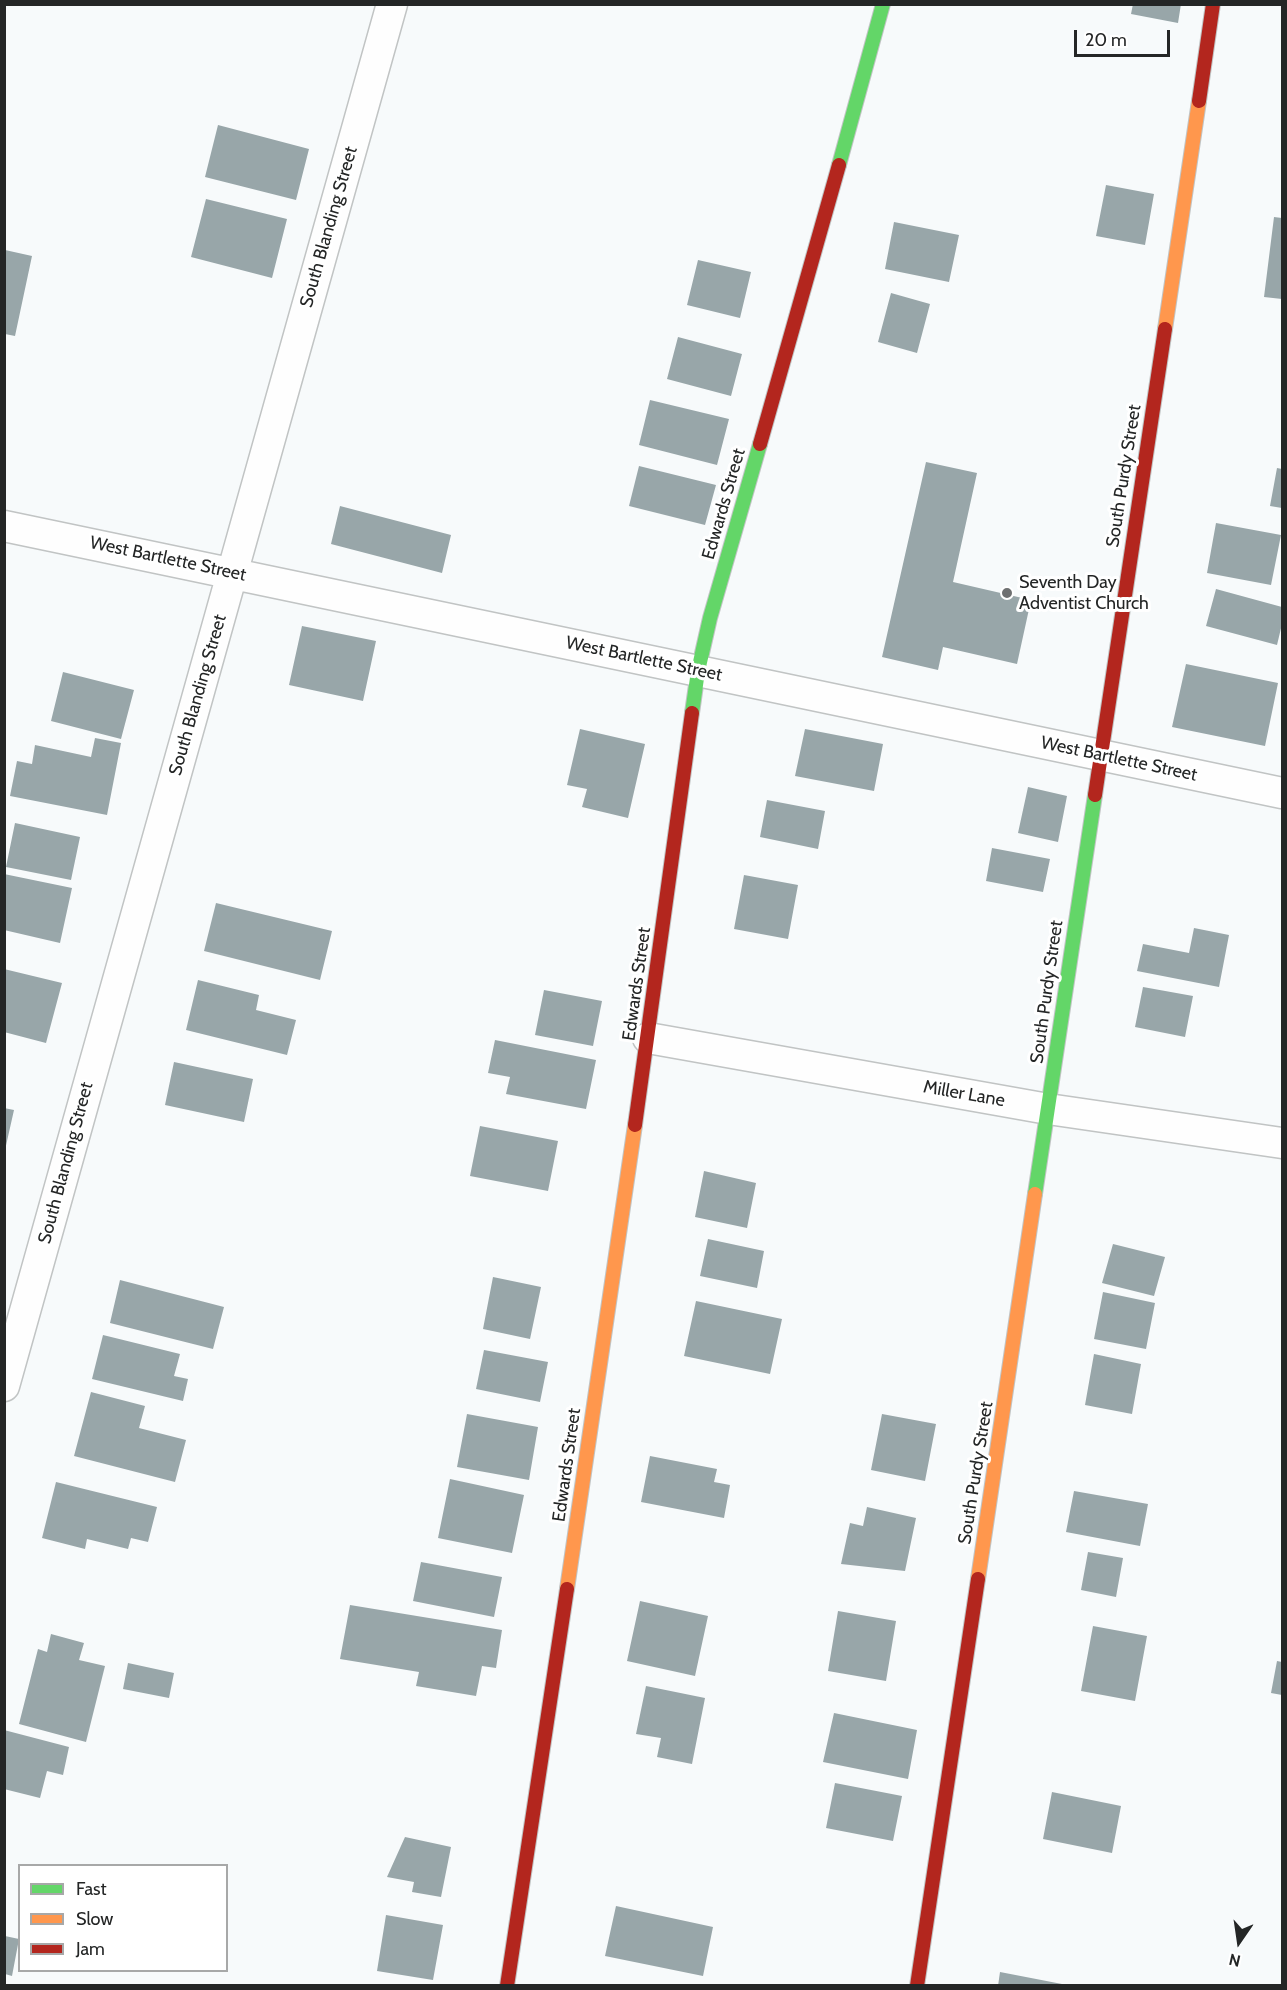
<!DOCTYPE html>
<style>
body{margin:0}
#map{position:relative;width:1287px;height:1990px;overflow:hidden;background:#f7fafb;font-family:Cabin,sans-serif}
canvas{display:block}
.frame{position:absolute;inset:0;border:6px solid #242626;pointer-events:none}
.legend{position:absolute;left:18px;top:1864px;width:210px;height:108px;box-sizing:border-box;background:#fff;border:2px solid #a7a8a8;margin:0;padding:8px 10px;list-style:none;font-size:18px;color:#242626}
.legend li{display:flex;align-items:center;gap:12px;height:30px}
.legend b{width:30px;border:2px solid #a7a8a8}
.north{position:absolute;left:1209px;top:1912px;width:60px;height:60px;-webkit-text-stroke:4px #fff;paint-order:stroke;rotate:193deg;font-size:16px;font-weight:700;line-height:24px;text-align:center;color:#242626}
.north::after{content:'';display:block;margin:auto;width:21px;height:27px;background:#242626;clip-path:polygon(50% 0,100% 100%,50% 72%,0 100%)}
.scale{position:absolute;left:1074px;top:30px;width:96px;height:27px;box-sizing:border-box;border:3px solid #242626;border-top:0;padding-left:8px;font-size:18px;line-height:21px;white-space:nowrap;color:#242626;-webkit-text-stroke:4px #fff;paint-order:stroke}
</style>
<div id="map">
<canvas width="1287" height="1990"></canvas>
<div class="frame"></div>
<ul class="legend">
<li><b style="height:8px;background:#63d668"></b>Fast</li>
<li><b style="height:8px;background:#ff974d"></b>Slow</li>
<li><b style="height:8px;background:#b3261e"></b>Jam</li>
</ul>
<div class="north">N</div>
<div class="scale">20 m</div>
</div>
<script>
const context = document.querySelector('canvas').getContext('2d');
context.lineJoin = 'round';
function fill(path, color) { context.fillStyle = color; context.fill(path, 'evenodd'); }
const toPath = rows => new Path2D(rows.map(r => 'M' + r).join(''));
function stroke(path, color, width, dash) { context.strokeStyle = color; context.lineWidth = width; context.lineCap = dash ? 'butt' : 'round'; context.setLineDash(dash || []); context.stroke(path); }
function label(font, color, halo, rows, align = 'center') {
  context.font = font + ' Cabin,sans-serif'; context.lineWidth = 6; context.setLineDash([]); context.textBaseline = 'middle'; context.strokeStyle = halo; context.fillStyle = color; for (const [text, x, y, turn = 0] of rows) {
    context.save(); context.translate(x, y); context.rotate((+turn || 0) * Math.PI / 180); context.textAlign = isNaN(turn) ? turn : align; if (halo) context.strokeText(text, 0, 0); context.fillText(text, 0, 0); context.restore();
  }
}
const building = toPath([
 [1133,4,1181,4,1178,23,1131,14],
 [218,125,309,149,296,200,205,177],
 [1106,185,1154,194,1145,245,1096,236],
 [206,199,287,219,272,278,191,257],
 [1274,217,1282,218,1282,299,1264,297],
 [894,222,959,235,949,282,885,269],
 [5,250,32,256,15,336,5,334],
 [698,260,751,272,740,318,687,305],
 [891,293,930,304,917,353,878,342],
 [678,337,742,354,731,396,667,379],
 [650,400,729,419,717,465,639,445],
 [926,462,977,473,953,582,1031,600,1017,664,943,647,938,670,882,657],
 [639,466,716,485,705,525,629,506],
 [1277,468,1282,469,1282,508,1270,506],
 [340,506,451,535,442,573,331,544],
 [1216,523,1281,535,1271,585,1207,573],
 [1216,589,1282,607,1282,624,1277,645,1206,626],
 [302,626,376,641,363,701,289,685],
 [1186,664,1278,683,1265,746,1172,727],
 [63,672,134,690,121,739,51,721],
 [580,729,645,744,628,818,582,807,587,789,567,785],
 [805,729,883,744,874,791,795,776],
 [95,738,121,743,107,815,10,796,17,761,32,764,35,745,91,757],
 [1028,787,1067,796,1058,842,1018,833],
 [767,800,825,811,818,849,760,837],
 [15,823,80,837,71,880,6,867],
 [992,848,1050,859,1043,892,986,881],
 [4,874,72,888,60,943,4,930],
 [744,875,798,885,788,939,734,929],
 [216,903,332,931,320,980,204,951],
 [1194,928,1229,935,1219,987,1137,971,1143,944,1189,953],
 [4,969,62,983,46,1043,4,1032],
 [198,980,259,995,256,1010,296,1020,287,1055,186,1030],
 [1143,987,1193,996,1185,1037,1135,1027],
 [544,990,602,1001,593,1046,535,1035],
 [495,1040,596,1060,586,1109,506,1094,510,1077,488,1073],
 [174,1062,253,1079,244,1122,165,1105],
 [4,1108,14,1110,5,1150,4,1150],
 [480,1126,558,1141,548,1191,470,1176],
 [704,1171,756,1183,747,1228,695,1217],
 [708,1239,764,1251,757,1288,700,1276],
 [1113,1244,1165,1257,1154,1296,1102,1283],
 [493,1277,541,1287,530,1339,483,1329],
 [120,1280,224,1307,213,1349,110,1323],
 [1103,1292,1155,1303,1146,1349,1094,1339],
 [696,1301,782,1319,770,1374,684,1356],
 [103,1335,180,1354,174,1376,188,1379,183,1401,92,1379],
 [484,1350,548,1362,540,1402,476,1389],
 [1094,1354,1141,1364,1132,1414,1085,1405],
 [91,1392,145,1406,139,1428,186,1440,175,1482,74,1456],
 [467,1414,538,1427,529,1480,457,1467],
 [882,1414,936,1424,925,1481,871,1470],
 [650,1456,717,1469,714,1482,730,1485,724,1518,641,1502],
 [450,1479,524,1495,512,1553,438,1538],
 [56,1482,157,1507,148,1542,131,1538,128,1549,87,1539,85,1549,42,1538],
 [1074,1491,1148,1504,1140,1546,1066,1532],
 [867,1507,916,1518,905,1571,841,1564,850,1523,863,1526],
 [1088,1552,1123,1558,1116,1597,1081,1590],
 [421,1562,502,1577,494,1617,413,1601],
 [640,1601,708,1616,695,1676,627,1661],
 [350,1605,502,1630,496,1668,482,1666,476,1696,416,1686,419,1672,340,1659],
 [838,1611,896,1621,886,1681,828,1671],
 [1093,1626,1147,1636,1135,1701,1081,1691],
 [51,1634,84,1643,79,1660,105,1666,86,1742,19,1724,38,1649,47,1652],
 [1277,1661,1282,1662,1282,1695,1271,1693],
 [128,1663,174,1673,169,1698,123,1689],
 [646,1686,705,1698,692,1764,657,1757,661,1738,636,1734],
 [834,1713,917,1730,908,1779,823,1762],
 [4,1730,69,1747,63,1775,47,1771,40,1798,4,1789],
 [835,1783,902,1796,893,1841,826,1828],
 [1052,1792,1121,1806,1112,1853,1043,1839],
 [405,1837,451,1847,441,1897,412,1892,414,1882,387,1877],
 [616,1906,713,1927,703,1976,605,1956],
 [386,1915,443,1925,433,1980,377,1971],
 [5,1936,19,1939,12,1976,5,1974],
 [1000,1972,1062,1984,1062,1986,998,1986]
]);
const street = toPath([
 [4,526,1282,793],
 [648,1038,1048,1109,1282,1143],
 [4,1386,392,4]
]);
const fast = toPath([
 [839,165,883,4],
 [692,713,698,671,710,618,760,444],
 [1035,1194,1095,795]
]);
const slow = toPath([
 [1165,329,1199,101],
 [978,1579,1035,1194],
 [567,1589,635,1125]
]);
const jam = toPath([
 [1199,101,1213,4],
 [760,444,839,165],
 [1095,795,1165,329],
 [635,1125,692,713],
 [507,1986,567,1589],
 [917,1986,978,1579]
]);
const markers = [
 [1007,593,6,"#6e7071"]
];
const streetNames = [
 ["South Blanding Street",329,227,-74],
 ["South Purdy Street",1124,476,-81],
 ["Edwards Street",724,504,-74],
 ["West Bartlette Street",168,559,12],
 ["West Bartlette Street",644,659,12],
 ["South Blanding Street",198,695,-74],
 ["West Bartlette Street",1119,759,12],
 ["Edwards Street",637,984,-82],
 ["South Purdy Street",1047,992,-82],
 ["Miller Lane",964,1094,10],
 ["South Blanding Street",66,1163,-75],
 ["Edwards Street",567,1465,-82],
 ["South Purdy Street",976,1473,-81]
];
const poiNames = [
 ["Seventh Day",1019,583],
 ["Adventist Church",1019,604]
];
fill(building, '#98a6a9');
stroke(street, '#c1c4c4', 33);
stroke(fast, '#c1c4c4', 16);
stroke(slow, '#c1c4c4', 16);
stroke(jam, '#c1c4c4', 16);
stroke(street, '#fefefe', 30);
stroke(fast, '#63d668', 14);
stroke(slow, '#ff974d', 14);
stroke(jam, '#b3261e', 14);
for (const [x, y, r, color] of markers) { const dot = new Path2D(); dot.arc(x, y, r, 0, 2 * Math.PI); context.fillStyle = color; context.fill(dot); stroke(dot, '#fff', 2); }
label('18px', '#242626', '#fff', streetNames);
label('18px', '#242626', '#fff', poiNames, 'left');
</script>
